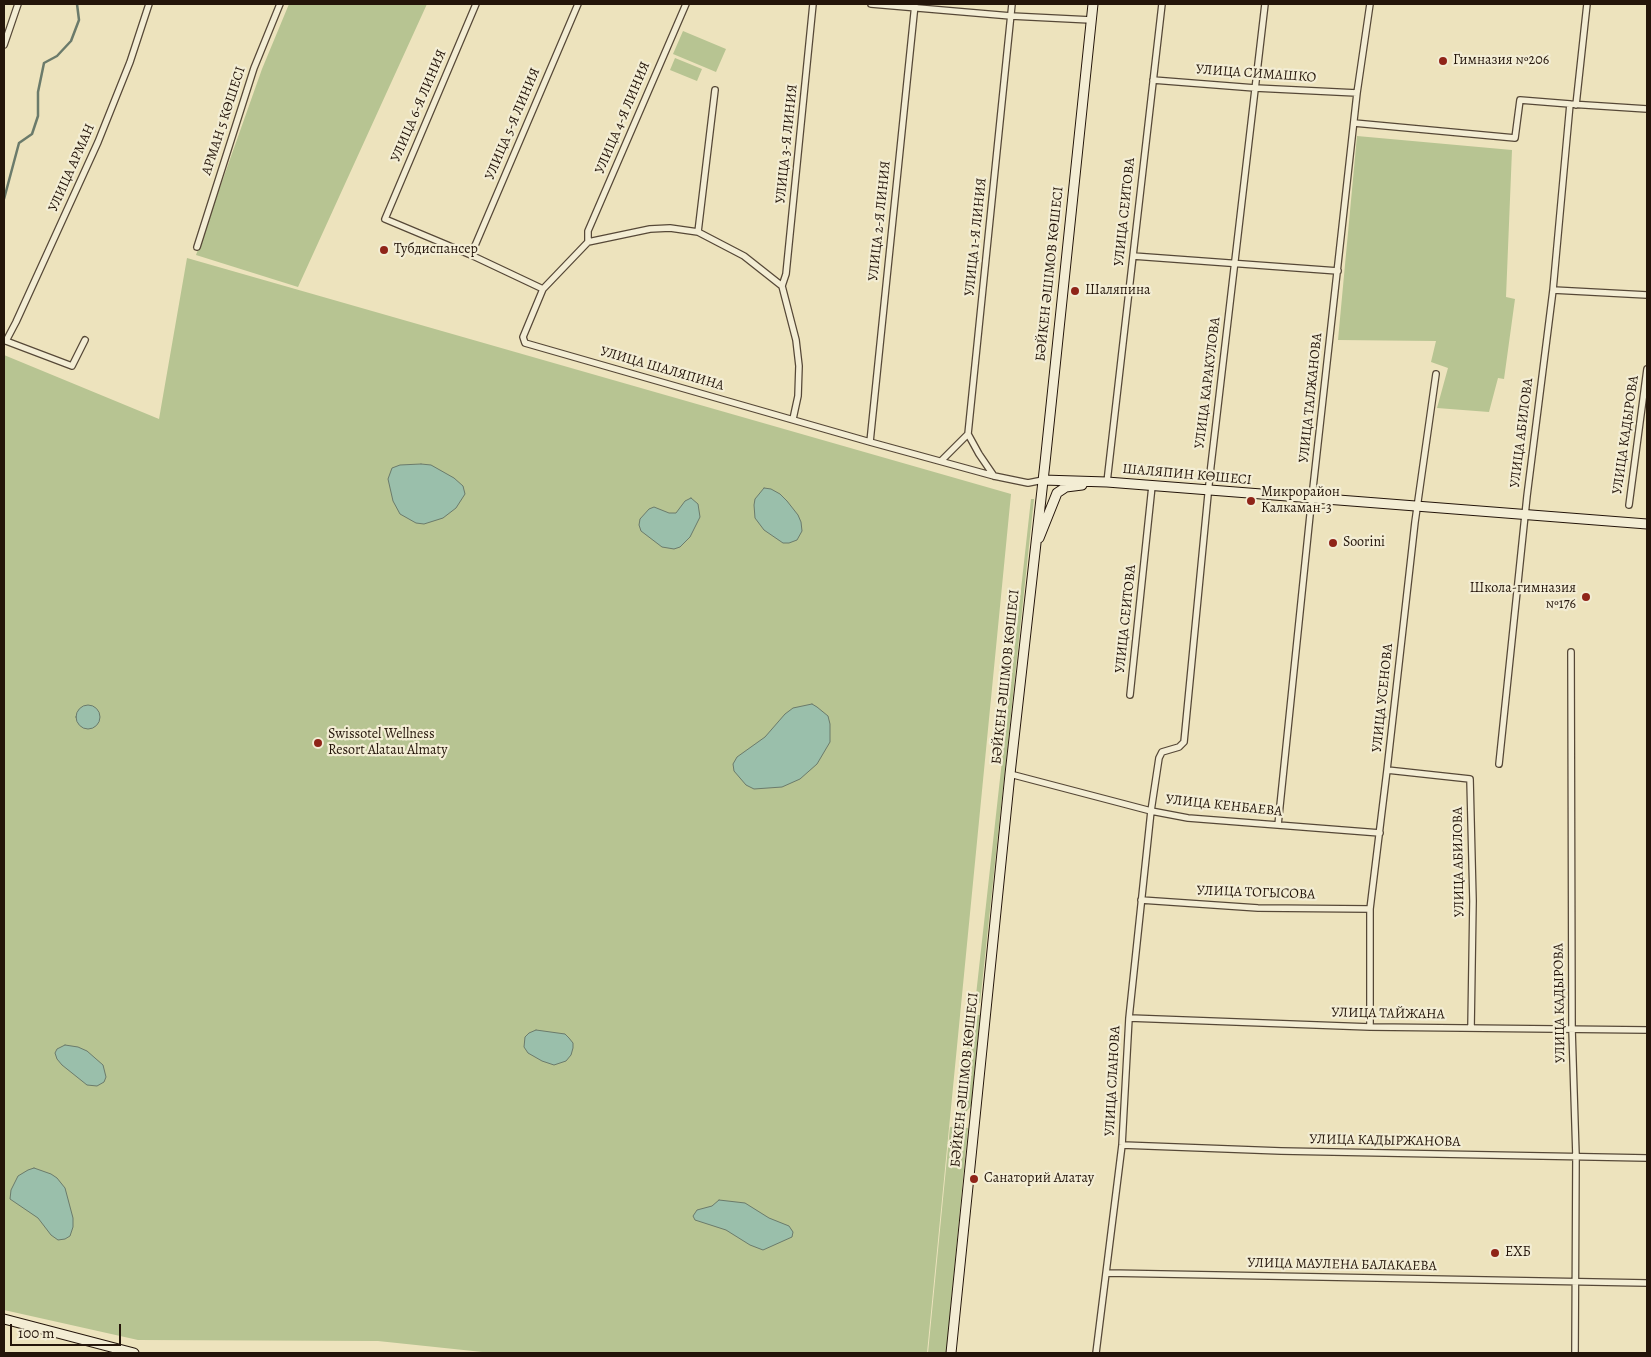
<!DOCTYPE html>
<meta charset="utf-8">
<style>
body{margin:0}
#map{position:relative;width:1651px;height:1357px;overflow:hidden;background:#ede3bd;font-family:Alegreya,serif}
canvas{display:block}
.frame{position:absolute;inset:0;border:5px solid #24150a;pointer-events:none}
.scale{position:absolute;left:10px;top:1324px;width:111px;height:22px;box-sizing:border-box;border:2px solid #24150a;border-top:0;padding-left:6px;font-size:15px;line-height:18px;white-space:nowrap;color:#24150a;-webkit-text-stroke:4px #f3edd4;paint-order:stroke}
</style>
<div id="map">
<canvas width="1651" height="1357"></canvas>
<div class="frame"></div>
<div class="scale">100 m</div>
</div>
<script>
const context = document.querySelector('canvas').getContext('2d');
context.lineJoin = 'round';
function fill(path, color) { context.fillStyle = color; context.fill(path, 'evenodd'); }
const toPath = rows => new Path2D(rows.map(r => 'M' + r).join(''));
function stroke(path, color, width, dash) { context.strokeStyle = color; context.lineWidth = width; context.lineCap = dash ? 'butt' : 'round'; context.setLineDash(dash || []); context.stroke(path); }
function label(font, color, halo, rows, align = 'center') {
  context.font = font + ' Alegreya,serif'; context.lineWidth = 4.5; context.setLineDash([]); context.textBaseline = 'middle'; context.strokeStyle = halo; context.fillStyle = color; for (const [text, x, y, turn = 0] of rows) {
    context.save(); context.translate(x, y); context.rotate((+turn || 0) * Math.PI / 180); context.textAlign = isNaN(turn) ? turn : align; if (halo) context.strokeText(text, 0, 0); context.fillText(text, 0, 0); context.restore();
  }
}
const green = toPath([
 [289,4,427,4,298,287,196,255,262,69],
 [683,31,726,49,716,72,673,54],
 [675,58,702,69,697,81,670,70],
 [1357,136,1512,150,1506,297,1515,299,1504,379,1498,378,1489,412,1437,408,1448,368,1431,362,1436,341,1338,340],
 [187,258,1011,494,927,1353,492,1353,378,1341,138,1340,4,1310,4,355,159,419],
 [1031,499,1034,499,980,1003,975,1004],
 [971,1015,980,1015,971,1106,966,1112,961,1112],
 [950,1127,968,1128,946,1353,928,1353]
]);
const water = toPath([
 [421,464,431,465,454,478,463,486,465,494,456,508,443,518,424,524,416,523,400,514,393,501,388,479,392,468,400,465,421,464],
 [764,488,771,489,780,494,787,501,798,515,801,522,802,531,797,540,789,543,783,543,764,530,755,518,754,505,755,499,764,488],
 [691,498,698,504,700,517,690,537,680,547,674,549,662,547,641,531,639,525,640,519,649,509,654,507,669,513,676,513,685,501,691,498],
 [812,704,817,707,828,716,830,724,830,742,817,764,800,779,782,787,754,789,746,785,734,771,733,764,737,757,765,737,785,714,793,708,812,704],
 '76 717a12 12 0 1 1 24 0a12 12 0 1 1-24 0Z',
 [536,1030,565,1034,569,1038,573,1043,573,1048,571,1055,566,1061,554,1065,542,1061,528,1053,524,1047,525,1037,529,1033,536,1030],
 [65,1045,78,1047,87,1051,103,1065,106,1077,104,1082,97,1086,87,1085,62,1065,57,1059,55,1053,57,1049,65,1045],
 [34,1168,51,1174,57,1178,65,1188,73,1218,73,1227,70,1236,65,1239,58,1240,51,1235,38,1218,10,1199,11,1190,18,1176,28,1170,34,1168],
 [719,1200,745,1203,769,1218,789,1226,793,1232,792,1237,763,1250,750,1245,726,1230,695,1220,693,1216,697,1210,712,1206,719,1200]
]);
const stream = toPath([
 [4,199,19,143,32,134,38,116,38,92,44,63,57,56,71,41,79,20,77,4]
]);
const street = toPath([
 [476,4,385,219,471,255,543,289],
 [871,4,1011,16,1091,20],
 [4,45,18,4],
 [1153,80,1255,88,1357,93],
 [1576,105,1587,4],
 [1354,123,1515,138,1520,100,1570,104,1647,109],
 [698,232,715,90],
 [588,242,588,231,686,4],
 [197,247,254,68,280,4],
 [471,255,578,4],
 [1133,256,1338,271],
 [782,286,786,274,813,4],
 [1553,290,1647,295],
 [4,341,6,341,16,322,98,142,130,62,149,4],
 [6,341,72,366,85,340],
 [793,419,798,396,799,366,796,340,782,286,744,256,698,232,670,228,650,229,588,242,543,289,523,337,525,343,870,442,994,476,1028,483,1043,480],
 [968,434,979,454,994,476],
 [870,442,915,4],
 [941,461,968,434,1012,4],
 [1107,482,1162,4],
 [1629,505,1647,369],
 [1571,652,1572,1029,1576,1156,1575,1353],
 [1130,695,1152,486],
 [1499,764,1527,496,1553,290,1570,104],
 [1387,770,1470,779,1473,901,1471,1028],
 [1010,774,1151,811,1188,818,1380,833],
 [1278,825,1310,515,1357,93,1370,4],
 [1141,900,1258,908,1370,909],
 [1129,1018,1370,1027,1647,1030],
 [1370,1027,1370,909,1387,770,1415,522,1436,374],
 [1122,1145,1281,1151,1647,1158],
 [1107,1273,1647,1283],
 [1096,1353,1122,1145,1129,1018,1151,811,1159,758,1162,752,1179,747,1184,742,1210,474,1265,4]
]);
const secondary = toPath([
 [1043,480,1107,482,1647,524],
 [1039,538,1057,493,1066,487,1082,485],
 [4,1319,134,1353],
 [951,1353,1010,774,1045,463,1093,4]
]);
const markers = [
 [1443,61,5,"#8f2418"],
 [384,250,5,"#8f2418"],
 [1075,291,5,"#8f2418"],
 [1251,501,5,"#8f2418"],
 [1333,543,5,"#8f2418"],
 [1586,597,5,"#8f2418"],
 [318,743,5,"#8f2418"],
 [974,1179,5,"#8f2418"],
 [1495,1253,5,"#8f2418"]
];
const poiNames = [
 ["Гимназия №206",1453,61],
 ["Тубдиспансер",394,250],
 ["Шаляпина",1085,291],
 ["Микрорайон",1261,493],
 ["Калкаман-3",1261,509],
 ["Soorini",1343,543],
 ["Школа-гимназия",1576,589,"right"],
 ["№176",1576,605,"right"],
 ["Swissotel Wellness",328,735],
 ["Resort Alatau Almaty",328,751],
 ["Санаторий Алатау",984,1179],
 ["ЕХБ",1505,1253]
];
const streetNames = [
 ["УЛИЦА СИМАШКО",1256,74,4],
 ["УЛИЦА 6-Я ЛИНИЯ",419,106,-67],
 ["УЛИЦА 4-Я ЛИНИЯ",623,118,-67],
 ["АРМАН 5 КӨШЕСІ",224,121,-72],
 ["УЛИЦА 5-Я ЛИНИЯ",513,124,-67],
 ["УЛИЦА 3-Я ЛИНИЯ",787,144,-84],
 ["УЛИЦА АРМАН",72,168,-66],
 ["УЛИЦА СЕИТОВА",1125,212,-84],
 ["УЛИЦА 2-Я ЛИНИЯ",880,221,-84],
 ["УЛИЦА 1-Я ЛИНИЯ",976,237,-84],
 ["БӘЙКЕН ӘШІМОВ КӨШЕСІ",1050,274,-84],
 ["УЛИЦА ШАЛЯПИНА",662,369,16],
 ["УЛИЦА КАРАКУЛОВА",1208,383,-83],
 ["УЛИЦА ТАЛЖАНОВА",1311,398,-84],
 ["УЛИЦА АБИЛОВА",1522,433,-83],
 ["УЛИЦА КАДЫРОВА",1626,435,-82],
 ["ШАЛЯПИН КӨШЕСІ",1187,475,5],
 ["УЛИЦА СЕИТОВА",1126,619,-84],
 ["БӘЙКЕН ӘШІМОВ КӨШЕСІ",1006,677,-84],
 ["УЛИЦА УСЕНОВА",1383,698,-84],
 ["УЛИЦА КЕНБАЕВА",1224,806,6],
 ["УЛИЦА АБИЛОВА",1459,862,-91],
 ["УЛИЦА ТОГЫСОВА",1256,893,2],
 ["УЛИЦА КАДЫРОВА",1560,1003,-91],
 ["УЛИЦА ТАЙЖАНА",1388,1014,1],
 ["БӘЙКЕН ӘШІМОВ КӨШЕСІ",965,1080,-84],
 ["УЛИЦА СЛАНОВА",1113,1081,-87],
 ["УЛИЦА КАДЫРЖАНОВА",1385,1141,1],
 ["УЛИЦА МАУЛЕНА БАЛАКАЕВА",1342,1265,1]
];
fill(green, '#b7c492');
fill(water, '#9abfab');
stroke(water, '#6b7b6b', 1);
stroke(stream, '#6b7b6b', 2.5);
stroke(street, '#564837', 8);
stroke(secondary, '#24150a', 11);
stroke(street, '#f3edd4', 5.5);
stroke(secondary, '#f3edd4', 9);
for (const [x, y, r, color] of markers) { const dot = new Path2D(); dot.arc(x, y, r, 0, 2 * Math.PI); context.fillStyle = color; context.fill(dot); stroke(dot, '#f3edd4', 2); }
label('14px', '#24150a', '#f3edd4', poiNames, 'left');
label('14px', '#24150a', '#f3edd4', streetNames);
</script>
